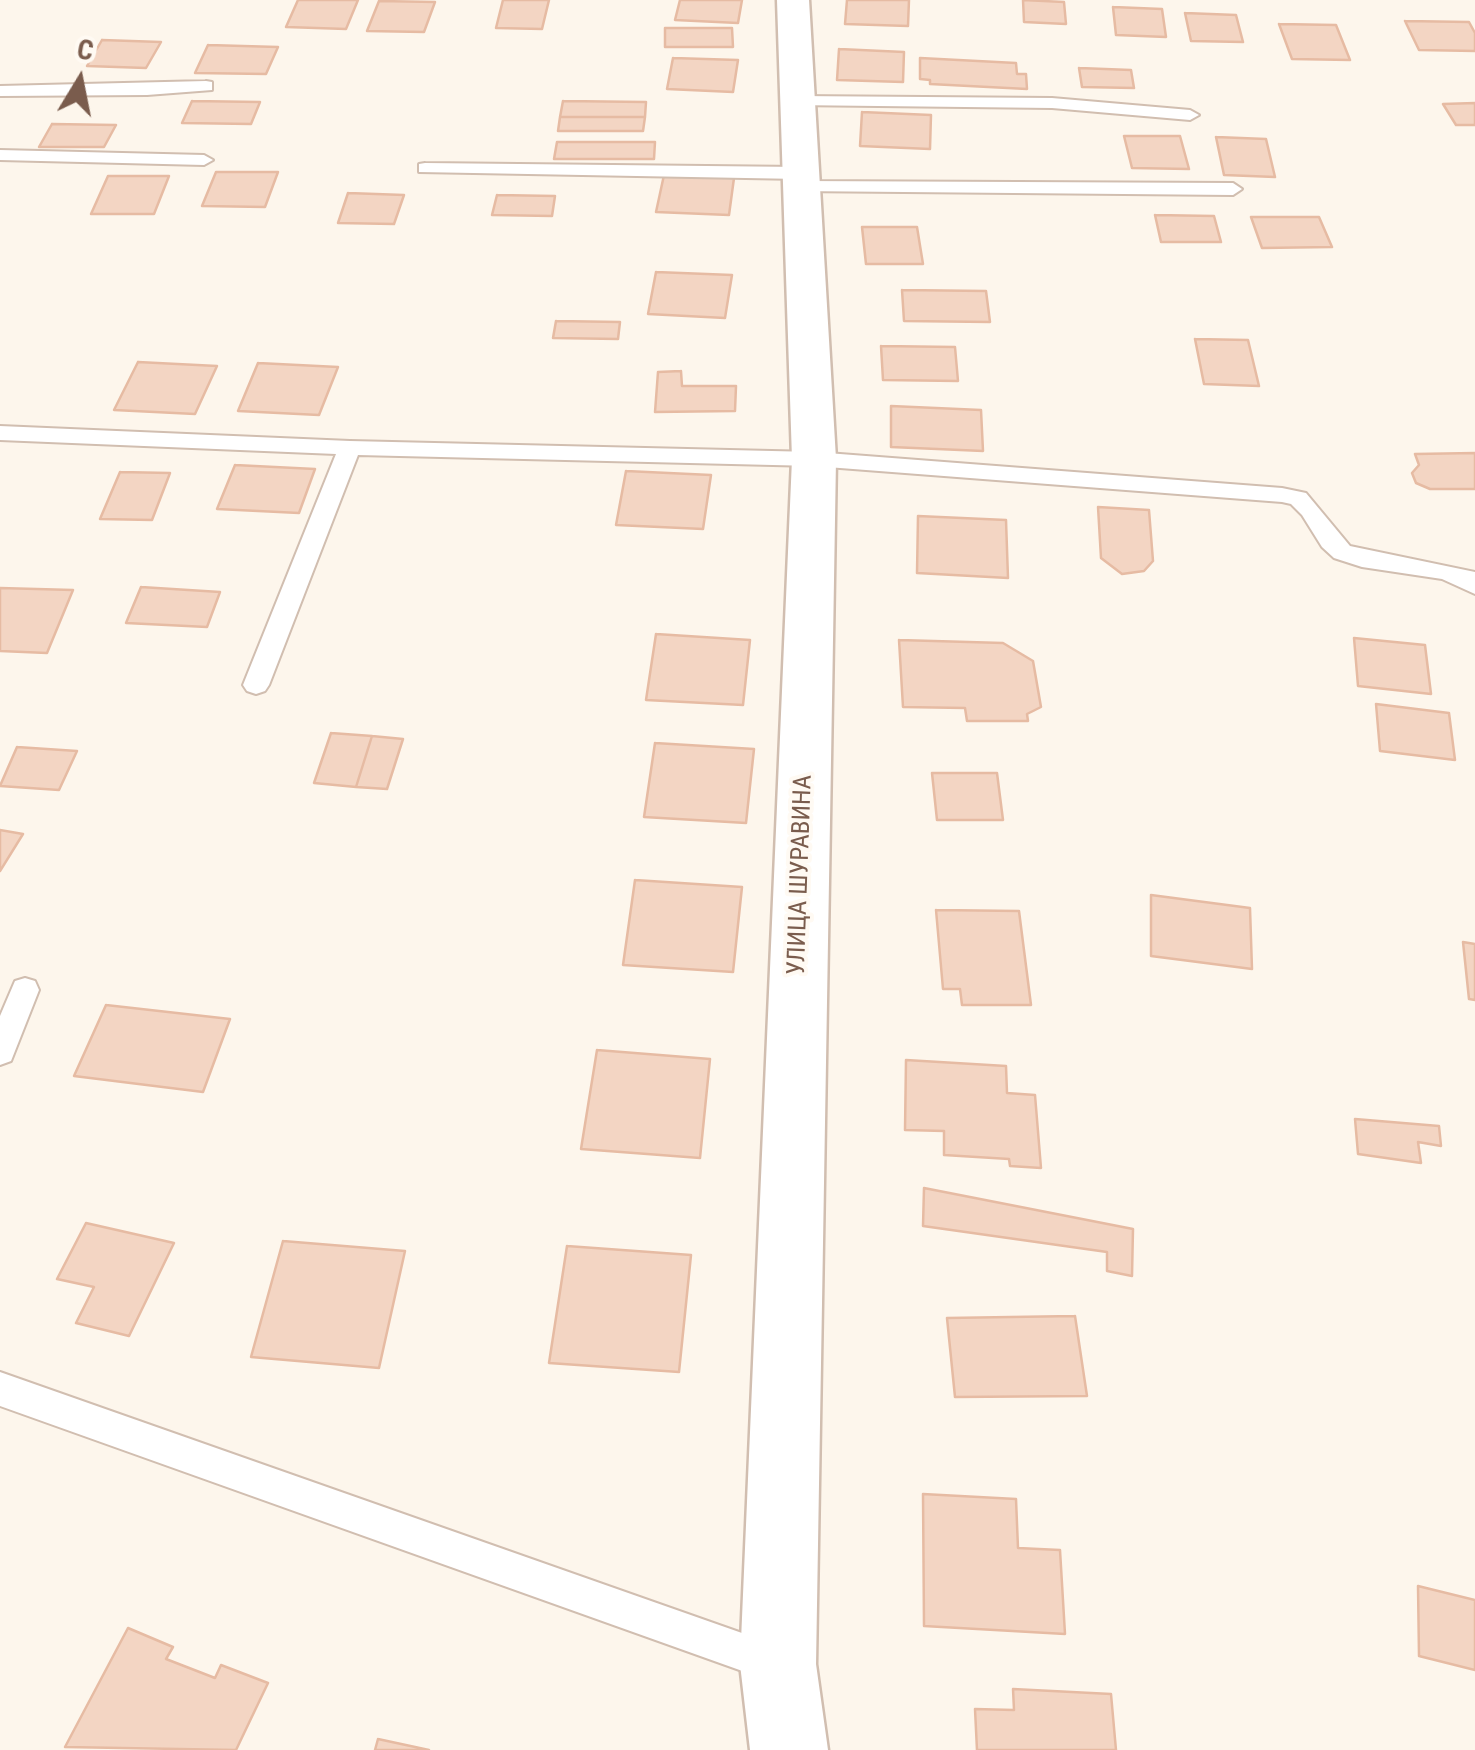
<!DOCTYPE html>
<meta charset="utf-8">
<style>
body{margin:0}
#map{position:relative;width:1475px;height:1750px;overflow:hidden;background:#fdf6ec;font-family:"Roboto Condensed",sans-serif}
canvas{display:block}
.north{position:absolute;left:30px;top:30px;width:100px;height:100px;-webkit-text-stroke:8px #fffaf3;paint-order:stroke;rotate:10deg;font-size:28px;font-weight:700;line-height:40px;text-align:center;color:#7a5c4d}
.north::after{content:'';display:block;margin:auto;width:35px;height:45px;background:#7a5c4d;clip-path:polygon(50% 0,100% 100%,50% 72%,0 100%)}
</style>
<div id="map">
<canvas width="1475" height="1750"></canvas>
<div class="north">С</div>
</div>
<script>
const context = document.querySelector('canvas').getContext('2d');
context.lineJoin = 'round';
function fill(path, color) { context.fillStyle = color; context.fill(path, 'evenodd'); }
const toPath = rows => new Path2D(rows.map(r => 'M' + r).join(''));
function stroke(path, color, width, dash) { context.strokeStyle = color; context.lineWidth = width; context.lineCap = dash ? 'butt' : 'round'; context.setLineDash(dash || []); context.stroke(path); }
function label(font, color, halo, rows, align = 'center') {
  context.font = font + ' "Roboto Condensed",sans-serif'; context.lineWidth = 8; context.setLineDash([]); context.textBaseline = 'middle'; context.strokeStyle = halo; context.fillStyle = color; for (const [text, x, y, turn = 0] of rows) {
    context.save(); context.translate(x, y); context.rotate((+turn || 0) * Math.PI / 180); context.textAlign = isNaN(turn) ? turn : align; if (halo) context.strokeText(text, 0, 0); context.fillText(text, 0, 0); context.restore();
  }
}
const building = toPath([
 [298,0,358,0,346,29,286,27,298,0],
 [503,0,549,0,542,29,496,28,503,0],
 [680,0,742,0,738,23,675,20,680,0],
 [847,0,909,0,908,26,845,24,847,0],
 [1023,0,1064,2,1066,24,1024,22,1023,0],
 [379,1,435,2,424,32,367,31,379,1],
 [1113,7,1162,9,1166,37,1116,35,1113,7],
 [1185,13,1236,15,1243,42,1191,41,1185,13],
 [1405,21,1469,22,1475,33,1475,51,1419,50,1405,21],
 [1279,24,1336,25,1350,60,1292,59,1279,24],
 [665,28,732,28,733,47,665,47,665,28],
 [102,40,161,42,146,68,87,66,102,40],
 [208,45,278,47,266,74,195,73,208,45],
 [839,49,904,52,903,82,837,80,839,49],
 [673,58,738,60,733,92,667,89,673,58],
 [920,58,1016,63,1017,74,1026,74,1027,89,930,84,930,80,920,79,920,58],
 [1079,68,1131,70,1134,88,1082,87,1079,68],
 [192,101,260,102,251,124,182,123,192,101],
 [563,101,646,102,645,117,560,117,563,101],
 [1475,103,1475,125,1456,125,1443,104,1475,103],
 [862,112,931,115,930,149,860,146,862,112],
 [560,117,645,117,643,131,558,131,560,117],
 [52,124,116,125,104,147,39,147,52,124],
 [1124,136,1180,136,1189,169,1132,168,1124,136],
 [1216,137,1266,139,1275,177,1224,175,1216,137],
 [557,142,655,142,654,159,554,159,557,142],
 [216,172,278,172,265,207,202,206,216,172],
 [664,175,734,178,729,215,656,212,664,175],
 [108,176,169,176,154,214,91,214,108,176],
 [348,193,404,195,394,224,338,223,348,193],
 [497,195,555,196,552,216,492,215,497,195],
 [1155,215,1214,216,1221,242,1161,242,1155,215],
 [1251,217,1319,217,1332,247,1262,248,1251,217],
 [862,227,917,227,923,264,866,264,862,227],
 [656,272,732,275,725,318,648,314,656,272],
 [902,290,986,291,990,322,904,321,902,290],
 [556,321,620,322,618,339,553,338,556,321],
 [1195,339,1248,340,1259,386,1204,384,1195,339],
 [881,346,955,347,958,381,883,380,881,346],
 [138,362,217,366,195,414,114,410,138,362],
 [258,363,338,367,319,415,238,411,258,363],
 [681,371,682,386,736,386,735,411,655,412,658,372,681,371],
 [891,406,981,410,983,451,891,447,891,406],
 [1475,453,1475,489,1430,489,1416,483,1412,473,1419,465,1415,454,1475,453],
 [235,465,315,469,299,513,217,509,235,465],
 [626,471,711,475,703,529,616,525,626,471],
 [120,472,170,473,152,520,100,519,120,472],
 [1098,507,1149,510,1153,561,1144,571,1122,574,1101,558,1098,507],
 [918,516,1006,520,1008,578,917,573,918,516],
 [141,587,220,592,207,627,126,623,141,587],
 [0,588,73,590,47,653,0,651,0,588],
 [656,634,750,640,743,705,646,700,656,634],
 [1354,638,1425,645,1431,694,1358,686,1354,638],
 [899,640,1003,643,1033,661,1041,707,1027,714,1028,721,967,721,965,708,903,707,899,640],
 [1376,704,1449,713,1455,760,1380,751,1376,704],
 [331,733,372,736,356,787,314,783,331,733],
 [372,736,403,739,387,789,356,787,372,736],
 [655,743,754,749,746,823,644,817,655,743],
 [17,747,77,751,59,790,0,786,17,747],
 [932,773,997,773,1003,820,937,820,932,773],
 [0,830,23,834,0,871,0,830],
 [635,880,742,887,733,972,623,965,635,880],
 [1151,895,1250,908,1252,969,1151,956,1151,895],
 [936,910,1019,911,1031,1005,962,1005,960,989,943,989,936,910],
 [1463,942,1475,944,1475,1000,1469,999,1463,942],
 [106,1005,230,1019,203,1092,74,1076,106,1005],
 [597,1050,710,1059,700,1158,581,1149,597,1050],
 [906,1060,1006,1066,1007,1093,1035,1095,1041,1168,1010,1166,1009,1159,944,1155,944,1131,905,1130,906,1060],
 [1355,1119,1439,1126,1441,1146,1418,1142,1421,1163,1358,1154,1355,1119],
 [924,1188,1133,1229,1132,1276,1107,1271,1107,1252,923,1226,924,1188],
 [86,1223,174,1243,129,1336,76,1323,94,1287,57,1279,86,1223],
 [283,1241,405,1251,379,1368,251,1357,283,1241],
 [567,1246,691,1255,679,1372,549,1363,567,1246],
 [1075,1316,1087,1396,955,1397,947,1318,1075,1316],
 [923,1494,1016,1499,1018,1548,1060,1550,1065,1634,924,1626,923,1494],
 [1418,1586,1475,1600,1475,1670,1419,1656,1418,1586],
 [128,1628,173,1647,166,1659,215,1678,221,1665,268,1683,236,1750,65,1747,128,1628],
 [1013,1689,1111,1694,1116,1750,977,1750,975,1709,1014,1710,1013,1689],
 [378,1739,429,1750,375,1750,378,1739]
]);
const service = toPath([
 [206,81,212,82,212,90,147,95,0,96,0,86,206,81],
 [797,96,1052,98,1190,110,1199,115,1190,120,1052,108,791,105,788,101,797,96],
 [0,150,204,155,213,160,204,165,0,160,0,150],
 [425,163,800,167,809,173,800,179,419,172,419,164,425,163],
 [801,181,1233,183,1242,189,1233,195,794,191,792,187,801,181],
 [0,426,350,441,814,452,1282,488,1306,493,1350,546,1475,572,1475,594,1442,579,1362,567,1334,558,1322,547,1302,515,1291,504,1282,502,814,466,358,455,269,685,265,691,256,694,247,691,243,685,336,454,0,440,0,426],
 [25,978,35,981,39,990,11,1061,0,1065,0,1016,15,981,25,978],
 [0,1372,776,1645,789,1651,795,1664,789,1677,776,1683,0,1406,0,1372]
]);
const minor = toPath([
 [777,0,809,0,836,459,816,1664,828,1750,750,1750,740,1664,792,459,777,0]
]);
const streetNames = [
 ["УЛИЦА ШУРАВИНА",801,875,-88]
];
fill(building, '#f3d5c3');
stroke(building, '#e6bba3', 2.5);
stroke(service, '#d1beb0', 4);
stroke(minor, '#d1beb0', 5);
fill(service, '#fff');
fill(minor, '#fff');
label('25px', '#7a5c4d', '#fffaf3', streetNames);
</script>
